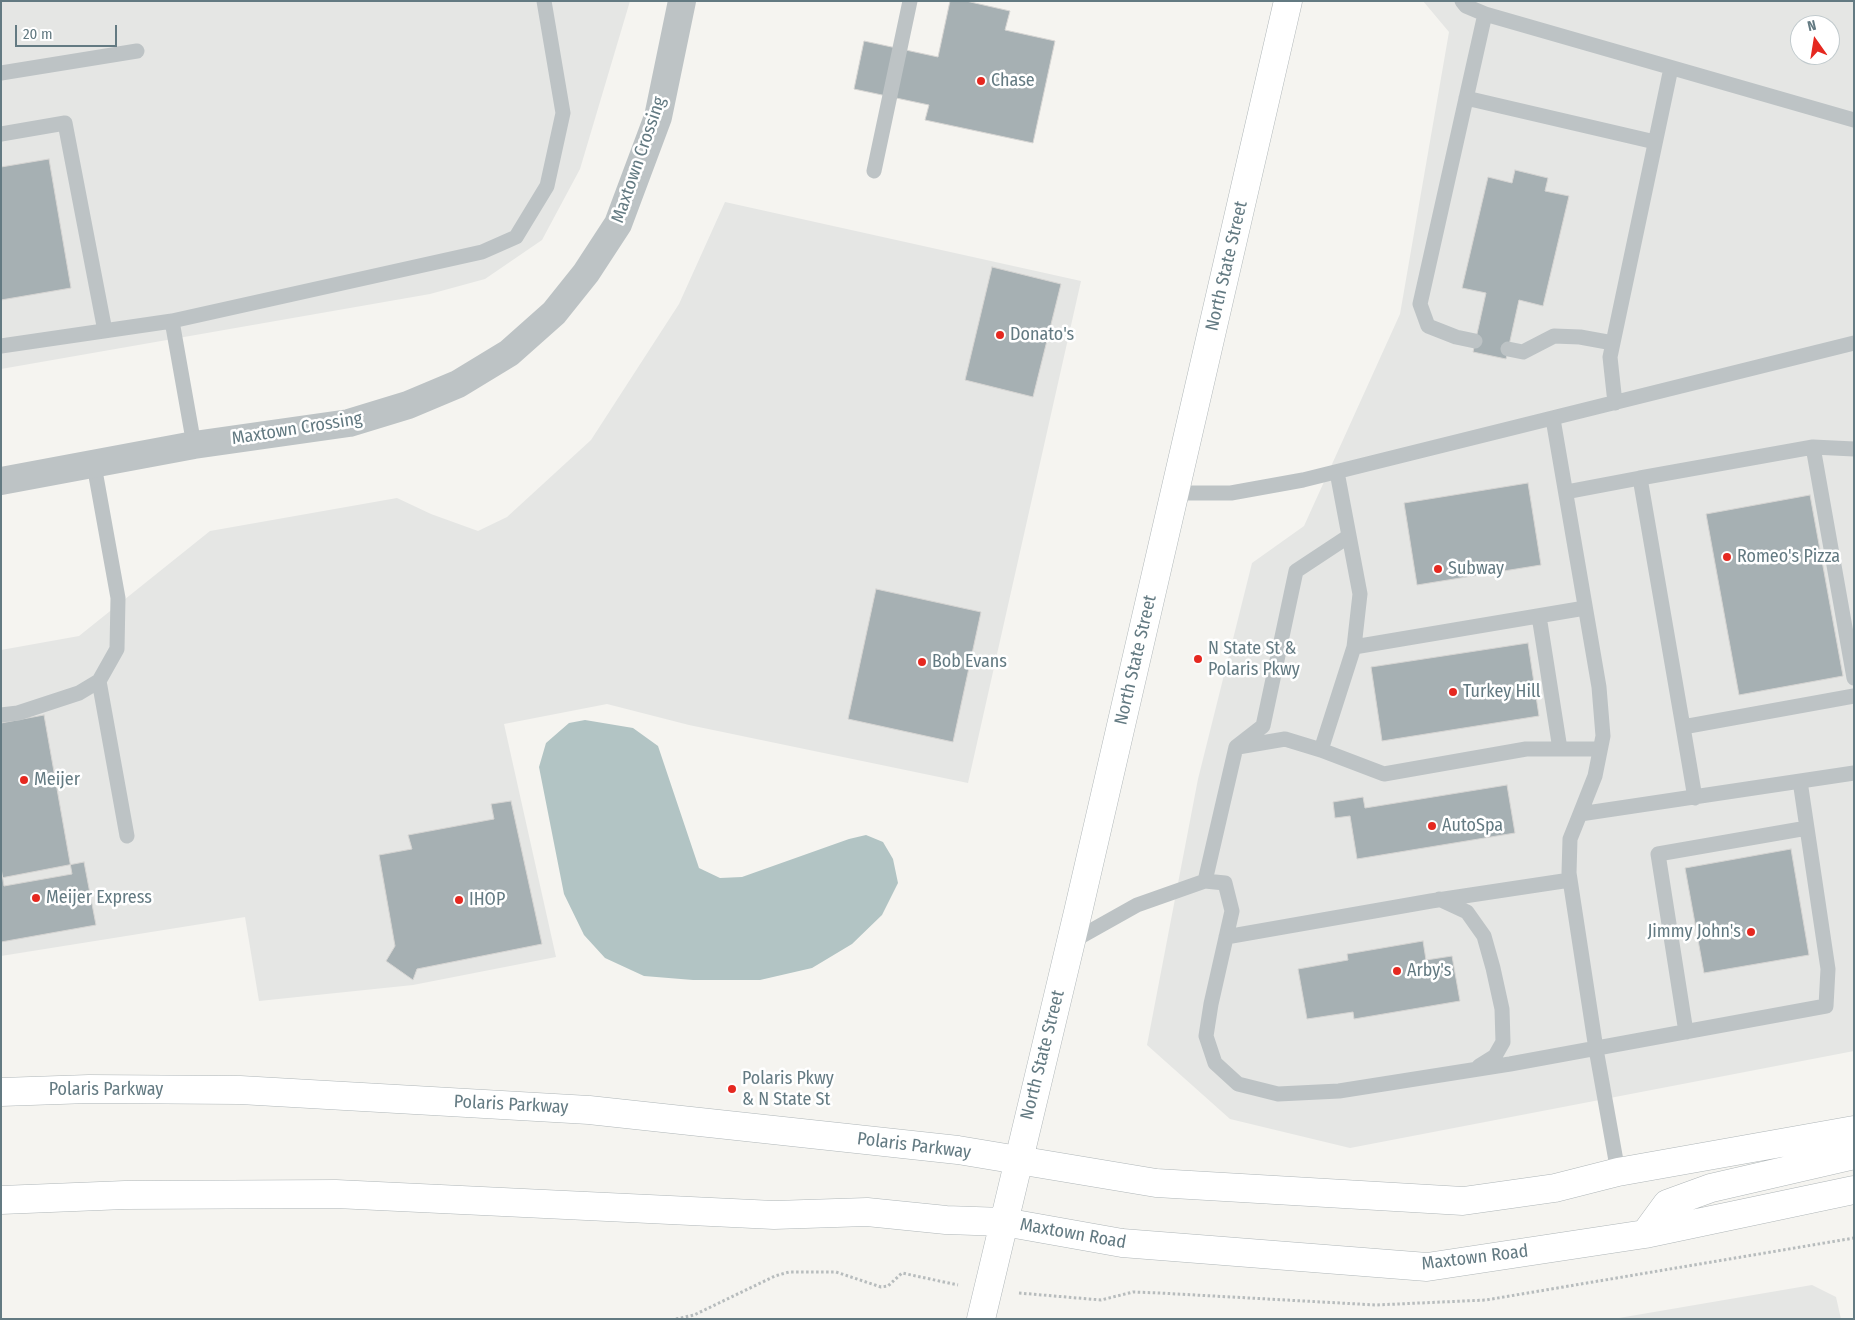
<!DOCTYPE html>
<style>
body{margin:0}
#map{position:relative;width:1855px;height:1320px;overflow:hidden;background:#f5f4f0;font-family:"Fira Sans Condensed",sans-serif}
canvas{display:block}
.frame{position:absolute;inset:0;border:2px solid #637a82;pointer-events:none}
.north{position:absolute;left:1790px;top:15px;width:50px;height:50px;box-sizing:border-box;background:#fff;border:1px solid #c1cacd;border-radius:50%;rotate:347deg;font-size:14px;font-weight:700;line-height:20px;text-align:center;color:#637a82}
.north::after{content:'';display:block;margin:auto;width:18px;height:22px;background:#e52820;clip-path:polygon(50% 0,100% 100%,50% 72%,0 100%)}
.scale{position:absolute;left:15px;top:25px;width:102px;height:22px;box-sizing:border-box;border:2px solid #637a82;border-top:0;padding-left:6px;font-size:15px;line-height:18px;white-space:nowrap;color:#637a82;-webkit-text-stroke:4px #fff;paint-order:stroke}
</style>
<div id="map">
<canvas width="1855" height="1320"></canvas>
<div class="frame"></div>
<div class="north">N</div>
<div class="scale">20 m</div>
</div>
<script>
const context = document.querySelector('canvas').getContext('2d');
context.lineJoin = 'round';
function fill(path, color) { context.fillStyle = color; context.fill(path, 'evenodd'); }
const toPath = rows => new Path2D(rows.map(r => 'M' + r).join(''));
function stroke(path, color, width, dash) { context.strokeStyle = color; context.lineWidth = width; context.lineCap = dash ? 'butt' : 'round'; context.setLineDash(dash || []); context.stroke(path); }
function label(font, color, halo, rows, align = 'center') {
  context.font = font + ' "Fira Sans Condensed",sans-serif'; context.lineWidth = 5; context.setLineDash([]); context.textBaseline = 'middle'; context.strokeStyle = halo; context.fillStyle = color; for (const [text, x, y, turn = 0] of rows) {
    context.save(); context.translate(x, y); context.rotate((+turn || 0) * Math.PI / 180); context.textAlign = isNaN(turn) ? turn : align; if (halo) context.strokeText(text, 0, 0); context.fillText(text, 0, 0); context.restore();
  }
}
const built = toPath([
 [1,1,630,1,580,169,542,240,485,279,430,294,1,369],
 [1423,1,1854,1,1854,1051,1350,1148,1230,1119,1147,1045,1198,779,1252,563,1304,526,1400,314,1449,32],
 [1800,25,1830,25,1830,55,1800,55],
 [725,202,1081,281,968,783,689,725,607,704,504,724,556,957,413,985,259,1001,245,917,1,956,1,650,79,636,210,531,397,498,431,514,478,531,507,517,591,440,679,304],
 [1812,1285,1836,1297,1841,1319,1613,1319]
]);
const water = toPath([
 [585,720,633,728,658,746,699,868,720,878,742,877,849,839,866,835,883,842,893,859,898,883,882,915,852,944,812,968,760,980,693,980,644,976,605,958,584,935,564,894,539,767,546,743,569,723]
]);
const building = toPath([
 [950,1,966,1,1010,11,1005,30,1055,41,1033,143,925,120,929,105,854,89,864,41,938,57,950,1],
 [49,159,71,288,1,300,1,167,49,159],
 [1515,170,1548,178,1545,191,1569,196,1543,306,1519,300,1506,359,1473,352,1486,293,1462,288,1488,177,1512,183,1515,170],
 [992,267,1061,284,1033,397,965,380,992,267],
 [1528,483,1541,565,1417,585,1404,503,1528,483],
 [1810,495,1843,676,1739,695,1706,514,1810,495],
 [876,589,981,612,953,742,848,719,876,589],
 [1528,643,1539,716,1382,741,1371,667,1528,643],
 [44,715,72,874,4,886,1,868,1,723,44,715],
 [1507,785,1515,833,1357,859,1350,816,1335,818,1333,802,1363,797,1365,808,1507,785],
 [511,801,542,944,417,969,413,980,386,961,395,946,379,855,412,849,408,835,494,819,491,804,511,801],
 [1791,849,1809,955,1704,973,1685,868,1791,849],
 [84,862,96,925,1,942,1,878,84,862],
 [1423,941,1426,960,1452,956,1460,1001,1354,1019,1353,1012,1307,1019,1298,969,1348,960,1347,954,1423,941]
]);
const path = toPath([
 [1019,1293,1101,1300,1133,1292,1159,1293,1376,1305,1486,1300,1854,1238],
 [676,1319,694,1315,775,1276,789,1272,836,1272,881,1287,888,1286,902,1273,958,1285]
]);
const lane = toPath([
 [1462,1,1466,6,1485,14,1854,120],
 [1,73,137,51],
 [1466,98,1655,142],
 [1,134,65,123,105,331],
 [874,171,910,1],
 [172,321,194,445],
 [1475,341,1456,337,1428,326,1420,304,1485,14],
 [1,346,172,321,482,252,516,237,547,186,563,113,544,1],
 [1508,349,1523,352,1554,336,1580,337,1613,343],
 [1615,403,1610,357,1671,68],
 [1553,419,1599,687,1603,736,1595,776,1580,814],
 [1813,447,1854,678],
 [1337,472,1360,594,1354,647,1585,608],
 [1640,478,1813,447,1854,449],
 [1566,492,1640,478,1683,727],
 [1174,493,1231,493,1303,480,1854,343],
 [1539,616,1560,749],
 [99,681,127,836],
 [1,715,18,713,79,693,99,681,117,649,118,598,94,465],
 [1238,747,1285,739,1321,750,1384,774,1526,749,1600,749],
 [1321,750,1354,647],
 [1695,798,1683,727,1854,696],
 [1205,881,1236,747,1263,726,1296,571,1349,536],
 [1439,899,1467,912,1484,936,1493,968,1502,1009,1503,1042,1495,1056,1479,1066],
 [1226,937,1431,901,1570,880],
 [1071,942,1137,905,1205,881,1225,883,1232,911,1211,1004,1206,1036,1215,1063,1238,1084,1278,1094,1339,1091,1510,1064,1826,1006,1828,969,1800,781],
 [1686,1032,1658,854,1807,828],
 [1618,1172,1596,1049,1569,873,1570,839,1580,814,1854,773]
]);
const street = toPath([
 [1,481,194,445,349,423,408,405,458,384,509,353,554,313,586,273,618,224,658,117,682,1]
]);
const primary = toPath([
 [1,1092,89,1089,240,1090,589,1110,958,1150,1156,1183,1463,1201,1555,1188,1618,1172,1854,1130],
 [1,1200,125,1195,336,1194,774,1215,867,1212,946,1220,1004,1222,1122,1243,1427,1267,1645,1234,1854,1190],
 [1645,1234,1667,1204,1711,1188,1854,1155],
 [981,1319,1078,912,1288,1]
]);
const markers = [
 [981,81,5,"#e52820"],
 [1000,335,5,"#e52820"],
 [1727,557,5,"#e52820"],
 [1438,569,5,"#e52820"],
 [1198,659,5,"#e52820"],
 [922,662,5,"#e52820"],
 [1453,692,5,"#e52820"],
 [24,780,5,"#e52820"],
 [1432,826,5,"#e52820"],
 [36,898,5,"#e52820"],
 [459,900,5,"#e52820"],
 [1751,932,5,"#e52820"],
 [1397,971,5,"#e52820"],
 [732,1089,5,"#e52820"]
];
const poiNames = [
 ["Chase",991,81],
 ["Donato's",1010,335],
 ["Romeo's Pizza",1737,557],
 ["Subway",1448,569],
 ["N State St &",1208,649],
 ["Polaris Pkwy",1208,670],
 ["Bob Evans",932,662],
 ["Turkey Hill",1463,692],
 ["Meijer",34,780],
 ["AutoSpa",1442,826],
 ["Meijer Express",46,898],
 ["IHOP",469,900],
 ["Jimmy John's",1741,932,"right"],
 ["Arby's",1407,971],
 ["Polaris Pkwy",742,1079],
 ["& N State St",742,1100]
];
const streetNames = [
 ["Maxtown Crossing",639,160,-71],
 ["North State Street",1227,266,-77],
 ["Maxtown Crossing",297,429,-9],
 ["North State Street",1136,660,-77],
 ["North State Street",1043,1055,-76],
 ["Polaris Parkway",106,1090],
 ["Polaris Parkway",511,1105,3],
 ["Polaris Parkway",914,1146,7],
 ["Maxtown Road",1073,1234,10],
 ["Maxtown Road",1475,1258,-7]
];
fill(built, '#e5e6e4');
fill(water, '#b2c4c4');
fill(building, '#a6b0b3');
stroke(building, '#d6d5d3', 1);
stroke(primary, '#afb6b8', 29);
stroke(path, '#b7bcbd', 3, [2.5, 2.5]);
stroke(lane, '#bdc3c5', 15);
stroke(street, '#bdc3c5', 28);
stroke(primary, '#fff', 28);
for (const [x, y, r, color] of markers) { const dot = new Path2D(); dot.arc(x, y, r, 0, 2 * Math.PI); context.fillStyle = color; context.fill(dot); stroke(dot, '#fff', 2); }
label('18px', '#637a82', '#fff', poiNames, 'left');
label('18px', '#637a82', '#fff', streetNames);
</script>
